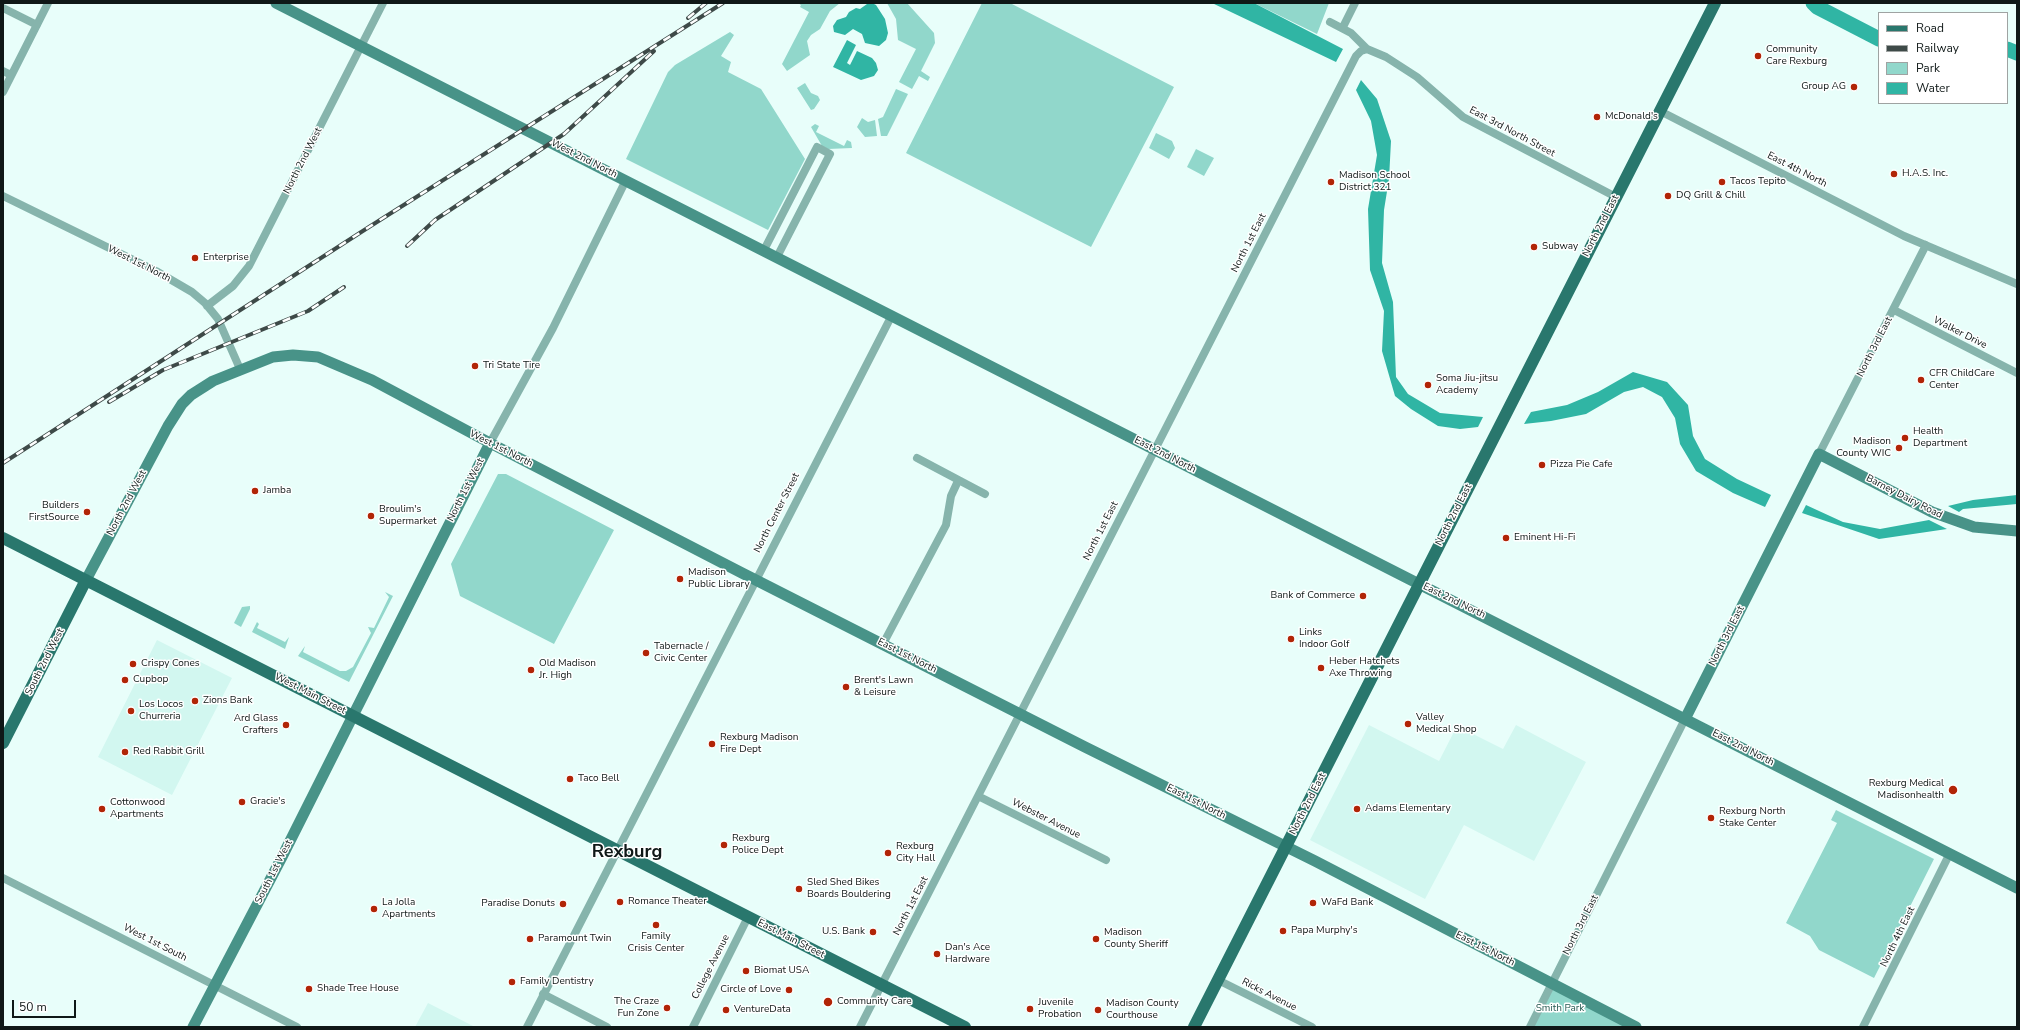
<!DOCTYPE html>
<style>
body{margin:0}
#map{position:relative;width:2020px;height:1030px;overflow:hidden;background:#e8fefa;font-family:"Nunito Sans",sans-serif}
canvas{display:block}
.frame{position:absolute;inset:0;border:4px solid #0f1817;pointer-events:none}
.legend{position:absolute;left:1878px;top:12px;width:130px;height:92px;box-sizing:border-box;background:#fff;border:1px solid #9fa3a2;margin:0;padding:5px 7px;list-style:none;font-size:12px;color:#0f1817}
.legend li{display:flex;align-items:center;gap:8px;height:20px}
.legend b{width:20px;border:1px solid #9fa3a2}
.scale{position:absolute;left:12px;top:1000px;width:64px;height:18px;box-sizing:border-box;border:2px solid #0f1817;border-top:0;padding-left:5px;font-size:12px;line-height:14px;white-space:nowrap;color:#0f1817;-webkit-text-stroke:3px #fff;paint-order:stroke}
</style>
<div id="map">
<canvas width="2020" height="1030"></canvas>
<div class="frame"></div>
<ul class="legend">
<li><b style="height:5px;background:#29776d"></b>Road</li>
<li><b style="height:5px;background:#3e4a48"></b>Railway</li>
<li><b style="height:11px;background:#91d7cb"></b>Park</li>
<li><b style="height:11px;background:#30b5a4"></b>Water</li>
</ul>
<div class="scale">50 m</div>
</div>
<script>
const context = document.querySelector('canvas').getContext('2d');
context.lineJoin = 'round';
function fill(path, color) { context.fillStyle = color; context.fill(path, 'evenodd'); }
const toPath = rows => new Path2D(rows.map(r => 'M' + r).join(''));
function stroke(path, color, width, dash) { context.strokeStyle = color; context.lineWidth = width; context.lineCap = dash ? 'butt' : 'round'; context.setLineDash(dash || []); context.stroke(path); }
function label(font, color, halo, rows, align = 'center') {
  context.font = font + ' "Nunito Sans",sans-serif'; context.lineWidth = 3; context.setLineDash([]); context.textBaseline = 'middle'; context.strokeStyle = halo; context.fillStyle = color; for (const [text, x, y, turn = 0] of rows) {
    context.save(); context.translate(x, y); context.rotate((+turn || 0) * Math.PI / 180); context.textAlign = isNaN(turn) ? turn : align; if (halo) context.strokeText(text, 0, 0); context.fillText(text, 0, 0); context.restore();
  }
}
const built = toPath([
 [157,640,232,678,172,795,98,757],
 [1369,725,1439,761,1457,726,1503,749,1516,725,1586,762,1534,861,1464,825,1425,899,1310,840],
 [428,1003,475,1027,415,1027]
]);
const green = toPath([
 [798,3,840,3,830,11,820,29,811,35,807,41,810,55,787,71,782,64,809,12,800,7,801,5],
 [887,3,907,3,934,33,935,43,921,71,930,77,928,81,919,76,912,89,899,82,916,49,898,40,896,19],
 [982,3,1010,3,1174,87,1091,247,906,153],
 [1254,3,1329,3,1317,34],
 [730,32,734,35,721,56,731,62,728,72,761,89,805,159,768,230,626,159,668,72,675,65],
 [805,83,811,93,818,96,820,100,814,109,811,110,797,88],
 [896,89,908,94,887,136,881,136,878,119,883,117],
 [862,118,868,122,875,120,877,136,865,137,857,127],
 [815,124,819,126,816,132,844,146,847,140,851,142,852,148,828,149,822,146,811,127],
 [1156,133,1172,141,1175,148,1169,159,1149,148],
 [1196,149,1214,158,1204,176,1187,167],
 [498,474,506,474,614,530,554,644,460,596,451,564],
 [385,592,393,596,349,682,298,656,305,646,303,652,340,671,346,671,353,667,371,633,368,627,374,628,389,597],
 [250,606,250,609,241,627,234,623,242,607],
 [257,622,259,624,257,628,285,642,289,637,285,649,252,632],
 [1836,810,1934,859,1874,978,1819,950,1810,936,1786,923,1837,823,1831,820],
 [1552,983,1636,1027,1529,1027]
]);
const water = toPath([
 [872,3,876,5,885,19,888,33,886,40,879,46,865,43,862,34,853,29,845,35,834,32,833,26,837,20,846,17,849,12,856,8,860,9,867,4],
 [1212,3,1254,3,1343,49,1336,62],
 [847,40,856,45,847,63,850,65,857,51,872,58,876,63,878,70,874,76,861,80,833,67],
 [1361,80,1377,99,1391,141,1389,179,1384,210,1382,263,1393,302,1396,377,1408,394,1440,413,1483,417,1478,427,1460,429,1438,426,1411,409,1395,396,1382,351,1384,311,1370,270,1368,209,1377,155,1371,121,1356,90],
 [1633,372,1667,382,1688,405,1693,436,1705,459,1737,479,1771,495,1765,507,1733,493,1696,471,1680,444,1675,418,1662,397,1643,387,1624,392,1586,414,1551,421,1524,424,1531,412,1567,405,1598,392],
 [2017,495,2017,504,1963,509,1959,512,1948,506,1973,500],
 [1806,505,1843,522,1880,529,1929,520,1947,529,1879,539,1802,513]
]);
const river = toPath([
 [1813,3,1817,7,1879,39],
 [2007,49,2017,53]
]);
const street = toPath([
 [3,8,37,25],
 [1330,22,1351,33,1367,49],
 [1343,27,1355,3],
 [3,71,11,75],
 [3,92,48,3],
 [1660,111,1904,236,2017,284],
 [3,196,156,271,192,292,205,303,218,319,240,369],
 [764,250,817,147,830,154,777,257],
 [207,306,233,286,249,266,383,3],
 [1894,310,2017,373],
 [490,443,553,328,626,180],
 [1819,454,1926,245],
 [917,458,985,494],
 [883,644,946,525,951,496,958,481],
 [978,796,1106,860],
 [3,878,297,1027],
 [1218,980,1312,1027],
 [543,994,607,1027],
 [527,1027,892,315],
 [693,1027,748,917],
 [860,1027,1356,56,1361,51,1367,49,1386,57,1417,77,1463,117,1616,197],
 [1530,1027,1685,719],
 [1863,1027,1949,855]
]);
const secondary = toPath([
 [276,3,2017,888],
 [86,580,168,426,182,404,191,395,213,381,273,357,293,355,318,357,372,380,490,443,742,573,1085,747,1315,861,1636,1027],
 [1685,719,1819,454,1932,512,1974,527,2017,531],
 [193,1027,282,857,490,443]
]);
const primary = toPath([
 [3,538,965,1027],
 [3,743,86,580],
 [1194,1027,1715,3]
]);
const rail = toPath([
 [688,18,706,3],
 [407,246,435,220,564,134,654,51],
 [109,402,163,370,308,311,344,287],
 [3,463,369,227,723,3]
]);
const markers = [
 [1758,56,4,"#b12406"],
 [1854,87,4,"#b12406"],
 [1597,117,4,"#b12406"],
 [1894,174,4,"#b12406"],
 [1331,182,4,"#b12406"],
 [1722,182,4,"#b12406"],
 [1668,196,4,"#b12406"],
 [1534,247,4,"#b12406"],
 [195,258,4,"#b12406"],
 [475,366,4,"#b12406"],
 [1921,380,4,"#b12406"],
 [1428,385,4,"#b12406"],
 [1905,438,4,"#b12406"],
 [1899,448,4,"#b12406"],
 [1542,465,4,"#b12406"],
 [255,491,4,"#b12406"],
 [87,512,4,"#b12406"],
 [371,516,4,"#b12406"],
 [1506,538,4,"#b12406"],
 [680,579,4,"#b12406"],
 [1363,596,4,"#b12406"],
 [1291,639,4,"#b12406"],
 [646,653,4,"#b12406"],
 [133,664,4,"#b12406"],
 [1321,668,4,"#b12406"],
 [531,670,4,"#b12406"],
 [125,680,4,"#b12406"],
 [846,687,4,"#b12406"],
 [195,701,4,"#b12406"],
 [131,711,4,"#b12406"],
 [1408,724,4,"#b12406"],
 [286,725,4,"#b12406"],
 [712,744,4,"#b12406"],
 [125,752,4,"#b12406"],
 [570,779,4,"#b12406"],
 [1953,790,5,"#b12406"],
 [242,802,4,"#b12406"],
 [102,809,4,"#b12406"],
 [1357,809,4,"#b12406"],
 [1711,818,4,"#b12406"],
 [724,845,4,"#b12406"],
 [888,853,4,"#b12406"],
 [799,889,4,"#b12406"],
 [620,902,4,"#b12406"],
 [1313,903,4,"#b12406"],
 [563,904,4,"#b12406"],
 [374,909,4,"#b12406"],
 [656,925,4,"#b12406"],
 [1283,931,4,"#b12406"],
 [873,932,4,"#b12406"],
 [530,939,4,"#b12406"],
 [1096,939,4,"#b12406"],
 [937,954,4,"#b12406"],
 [746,971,4,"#b12406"],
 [512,982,4,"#b12406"],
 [309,989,4,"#b12406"],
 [789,990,4,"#b12406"],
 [828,1002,5,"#b12406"],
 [667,1008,4,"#b12406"],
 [1030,1009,4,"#b12406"],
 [726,1010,4,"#b12406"],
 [1098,1010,4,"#b12406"]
];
const poiNames = [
 ["Community",1766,50],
 ["Care Rexburg",1766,62],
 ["Group AG",1846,87,"right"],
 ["McDonald's",1605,117],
 ["H.A.S. Inc.",1902,174],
 ["Madison School",1339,176],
 ["District 321",1339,188],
 ["Tacos Tepito",1730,182],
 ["DQ Grill & Chill",1676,196],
 ["Subway",1542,247],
 ["Enterprise",203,258],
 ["Tri State Tire",483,366],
 ["CFR ChildCare",1929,374],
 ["Center",1929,386],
 ["Soma Jiu-jitsu",1436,379],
 ["Academy",1436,391],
 ["Health",1913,432],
 ["Department",1913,444],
 ["Madison",1891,442,"right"],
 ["County WIC",1891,454,"right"],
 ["Pizza Pie Cafe",1550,465],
 ["Jamba",263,491],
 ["Builders",79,506,"right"],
 ["FirstSource",79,518,"right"],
 ["Broulim's",379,510],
 ["Supermarket",379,522],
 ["Eminent Hi-Fi",1514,538],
 ["Madison",688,573],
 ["Public Library",688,585],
 ["Bank of Commerce",1355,596,"right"],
 ["Links",1299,633],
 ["Indoor Golf",1299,645],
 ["Tabernacle /",654,647],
 ["Civic Center",654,659],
 ["Heber Hatchets",1329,662],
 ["Axe Throwing",1329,674],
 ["Crispy Cones",141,664],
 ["Old Madison",539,664],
 ["Jr. High",539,676],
 ["Cupbop",133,680],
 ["Brent's Lawn",854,681],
 ["& Leisure",854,693],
 ["Zions Bank",203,701],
 ["Los Locos",139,705],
 ["Churreria",139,717],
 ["Valley",1416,718],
 ["Medical Shop",1416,730],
 ["Ard Glass",278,719,"right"],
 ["Crafters",278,731,"right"],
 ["Rexburg Madison",720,738],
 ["Fire Dept",720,750],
 ["Red Rabbit Grill",133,752],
 ["Taco Bell",578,779],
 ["Rexburg Medical",1944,784,"right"],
 ["Madisonhealth",1944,796,"right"],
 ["Gracie's",250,802],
 ["Cottonwood",110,803],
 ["Apartments",110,815],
 ["Adams Elementary",1365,809],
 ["Rexburg North",1719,812],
 ["Stake Center",1719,824],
 ["Rexburg",732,839],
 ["Police Dept",732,851],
 ["Rexburg",896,847],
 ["City Hall",896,859],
 ["Sled Shed Bikes",807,883],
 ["Boards Bouldering",807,895],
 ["Romance Theater",628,902],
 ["La Jolla",382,903],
 ["Apartments",382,915],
 ["WaFd Bank",1321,903],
 ["Paradise Donuts",555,904,"right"],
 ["Papa Murphy's",1291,931],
 ["U.S. Bank",865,932,"right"],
 ["Madison",1104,933],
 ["County Sheriff",1104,945],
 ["Family",656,937,"center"],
 ["Crisis Center",656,949,"center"],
 ["Paramount Twin",538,939],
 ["Dan's Ace",945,948],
 ["Hardware",945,960],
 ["Biomat USA",754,971],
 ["Family Dentistry",520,982],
 ["Shade Tree House",317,989],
 ["Circle of Love",781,990,"right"],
 ["The Craze",659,1002,"right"],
 ["Fun Zone",659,1014,"right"],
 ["Community Care",837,1002],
 ["Juvenile",1038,1003],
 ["Probation",1038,1015],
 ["Madison County",1106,1004],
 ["Courthouse",1106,1016],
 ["VentureData",734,1010]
];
const streetNames = [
 ["East 3rd North Street",1512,132,28],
 ["West 2nd North",584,159,27],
 ["North 2nd West",303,161,-63],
 ["East 4th North",1797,170,27],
 ["North 2nd East",1601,226,-63],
 ["North 1st East",1249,243,-63],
 ["West 1st North",139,264,27],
 ["Walker Drive",1960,333,27],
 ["North 3rd East",1875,347,-63],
 ["West 1st North",501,449,27],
 ["East 2nd North",1165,455,27],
 ["North 1st West",466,490,-63],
 ["Barney Dairy Road",1904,497,27],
 ["North 2nd West",127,503,-62],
 ["North Center Street",777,513,-63],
 ["North 2nd East",1454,515,-63],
 ["North 1st East",1101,531,-63],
 ["East 2nd North",1454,601,26],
 ["North 3rd East",1727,636,-63],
 ["East 1st North",907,656,27],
 ["South 2nd West",45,662,-63],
 ["West Main Street",310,694,27],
 ["East 2nd North",1743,748,27],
 ["East 1st North",1196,802,27],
 ["North 2nd East",1308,804,-63],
 ["Webster Avenue",1046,819,27],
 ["South 1st West",274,872,-63],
 ["North 1st East",911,906,-63],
 ["North 3rd East",1581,925,-63],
 ["North 4th East",1898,937,-64],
 ["East Main Street",791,939,27],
 ["West 1st South",155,943,27],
 ["East 1st North",1485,949,27],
 ["College Avenue",711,967,-63],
 ["Ricks Avenue",1269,995,27]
];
const parkNames = [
 ["Smith Park",1560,1009]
];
const townNames = [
 ["Rexburg",627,853]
];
fill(built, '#d2f7f0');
fill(green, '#91d7cb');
fill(water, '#30b5a4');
stroke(river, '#30b5a4', 15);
stroke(street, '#86b4ac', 8);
stroke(secondary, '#489388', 11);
stroke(primary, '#29776d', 12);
stroke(rail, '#3e4a48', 4);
stroke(rail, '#fff', 2.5, [8]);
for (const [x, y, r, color] of markers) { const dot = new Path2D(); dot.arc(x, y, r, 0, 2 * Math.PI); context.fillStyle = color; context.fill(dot); stroke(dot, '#fff', 1.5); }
label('10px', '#0f1817', '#fff', poiNames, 'left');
label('10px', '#0f1817', '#fff', streetNames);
label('10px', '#275b53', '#fff', parkNames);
label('bold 18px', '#0f1817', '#fff', townNames);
</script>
